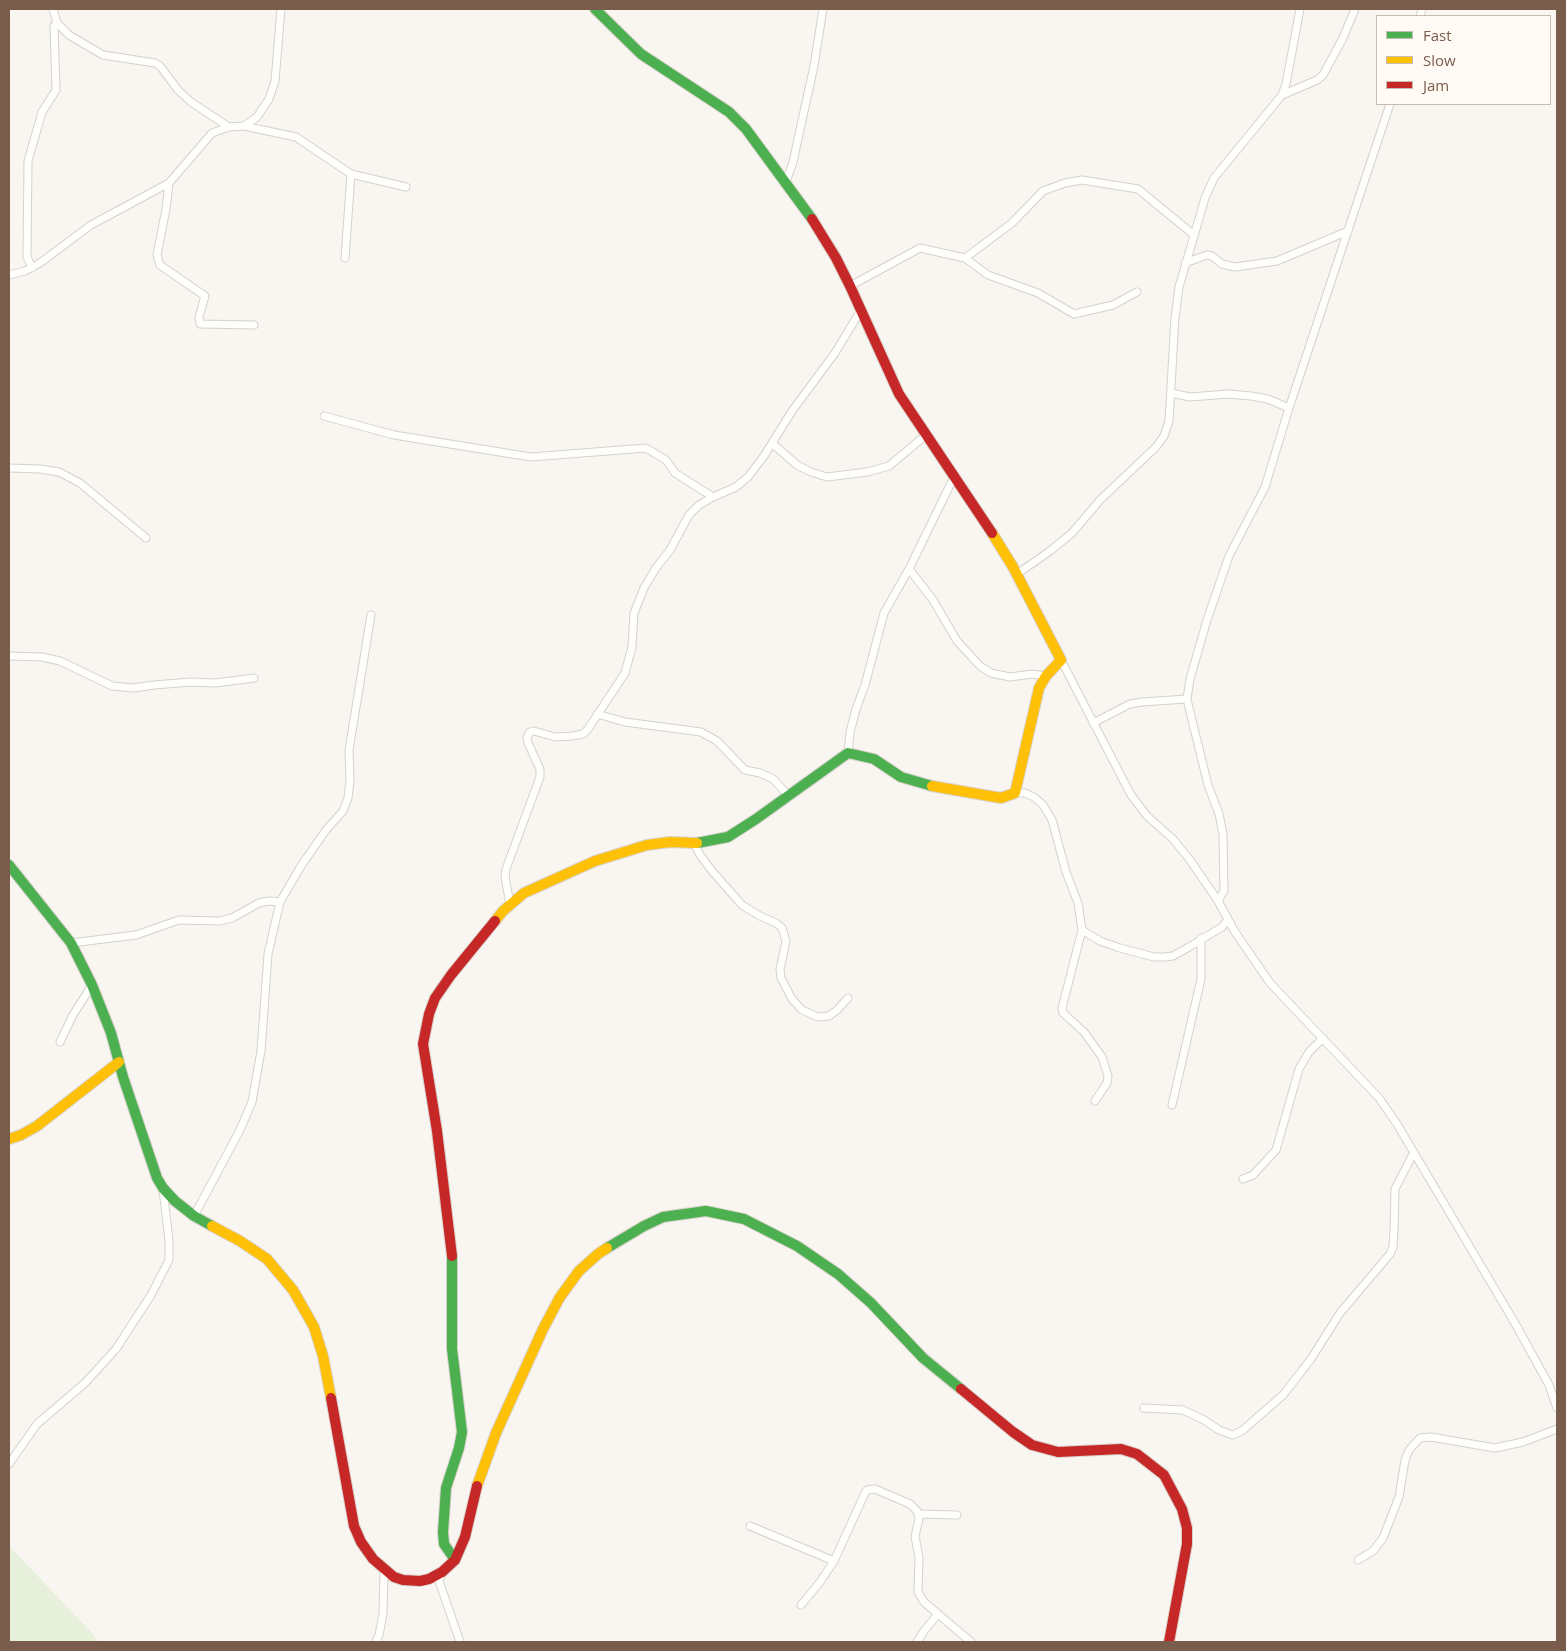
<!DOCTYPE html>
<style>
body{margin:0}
#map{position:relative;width:1566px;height:1651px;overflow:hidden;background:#f9f5f0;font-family:"Open Sans",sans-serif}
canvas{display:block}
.frame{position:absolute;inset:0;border:10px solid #7a5c4d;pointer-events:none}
.legend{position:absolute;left:1376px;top:15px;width:175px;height:90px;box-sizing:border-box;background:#fffaf3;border:1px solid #cabbb1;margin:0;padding:6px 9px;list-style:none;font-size:15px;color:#7a5c4d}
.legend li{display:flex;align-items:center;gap:10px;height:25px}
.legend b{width:25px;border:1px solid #cabbb1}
</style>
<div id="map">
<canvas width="1566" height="1651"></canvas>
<div class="frame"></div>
<ul class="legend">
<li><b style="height:6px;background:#4caf50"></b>Fast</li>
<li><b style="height:6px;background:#ffc107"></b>Slow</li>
<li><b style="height:6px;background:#c62828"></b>Jam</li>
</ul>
</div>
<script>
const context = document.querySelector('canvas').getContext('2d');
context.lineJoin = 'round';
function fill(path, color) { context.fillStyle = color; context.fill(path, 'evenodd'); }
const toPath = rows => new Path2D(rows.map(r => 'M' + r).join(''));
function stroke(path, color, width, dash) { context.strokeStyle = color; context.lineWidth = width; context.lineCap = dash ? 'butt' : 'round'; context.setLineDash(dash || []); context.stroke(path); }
const green = toPath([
 [9,1546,92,1633,98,1642,9,1642]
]);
const street = toPath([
 [53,9,57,23,69,35,103,55,155,63,160,66,178,90,191,102,229,127],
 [1420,16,1422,9],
 [1282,95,1317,80,1323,75,1343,38,1355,9],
 [244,126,296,137,351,174,406,187],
 [786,182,793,162,805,107,814,66,823,9],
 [169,183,166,209,157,255,160,265,205,296,199,317,200,324,254,325],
 [345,258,351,174],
 [965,258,1012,223,1043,191,1065,183,1082,180,1138,189,1194,235],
 [1185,263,1207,255,1212,256,1222,264,1235,267,1277,261,1348,231],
 [32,268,27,257,28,161,42,112,56,90,54,26,57,23],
 [9,275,25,271,40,263,91,225,169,183,212,133,229,127,244,126,257,117,269,99,275,81,281,9],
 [850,286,920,248,965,258,988,275,1038,293,1074,314,1113,305,1137,292],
 [1171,393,1190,397,1228,394,1251,396,1268,399,1289,408],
 [324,416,394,435,531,457,646,448,666,460,675,473,713,497],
 [772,443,797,465,811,472,827,477,867,472,889,466,926,435],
 [9,468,40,469,59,472,80,483,146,538],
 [909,569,933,600,957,641,980,666,991,673,1010,677,1032,674,1046,676],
 [1017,574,1050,551,1072,533,1100,500,1156,447,1164,436,1169,421,1175,318,1179,287,1205,198,1214,178,1282,95,1286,84,1300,9],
 [9,656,42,657,60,661,112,686,133,688,154,685,191,682,215,683,254,678],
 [1061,660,1131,795,1147,816,1173,839,1190,860,1218,901,1235,932,1270,983,1379,1098,1397,1124,1516,1325,1549,1385,1557,1408],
 [597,714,625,722,701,732,717,741,745,770,760,773,773,779,788,795],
 [1093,723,1130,704,1142,702,1187,699],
 [848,753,850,732,856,709,865,685,884,613,909,569,954,477],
 [1015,793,1025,793,1034,797,1043,805,1052,820,1066,872,1078,903,1082,930,1062,1008,1063,1013,1084,1032,1102,1057,1108,1076,1107,1083,1095,1101],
 [694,843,700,855,712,871,742,905,760,916,776,923,782,928,786,941,780,969,781,978,792,999,802,1010,818,1017,829,1016,837,1010,848,998],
 [1218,901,1224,891,1223,834,1219,814,1208,785,1190,712,1187,699,1190,679,1207,620,1229,556,1265,487,1289,408,1390,104],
 [510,904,505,877,506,869,540,777,540,769,528,743,527,737,530,732,534,731,555,737,572,736,583,734,588,729,625,673,632,647,634,613,644,588,656,568,670,550,689,515,699,505,713,497,736,487,748,477,764,456,792,411,835,353,861,310],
 [1082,930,1100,941,1120,948,1154,957,1164,957,1173,956,1189,947,1222,927,1228,920],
 [71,943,136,935,179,920,220,921,232,918,259,903,269,901,280,902,301,866,326,830,343,811,348,798,350,780,349,750,371,615],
 [60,1042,73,1015,92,985],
 [1172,1105,1201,979,1201,938],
 [1243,1179,1253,1175,1276,1150,1299,1069,1309,1052,1323,1038],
 [194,1216,240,1130,252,1102,261,1051,268,954,280,902],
 [1144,1408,1183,1410,1204,1420,1219,1430,1233,1435,1243,1430,1283,1395,1311,1359,1340,1313,1390,1254,1393,1247,1394,1230,1395,1189,1413,1154],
 [9,1464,37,1424,85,1383,116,1349,151,1295,169,1260,169,1241,163,1189],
 [919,1515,920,1514,957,1515],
 [750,1526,834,1561],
 [1358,1560,1373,1551,1383,1538,1399,1497,1405,1460,1409,1450,1420,1438,1431,1437,1495,1448,1523,1442,1557,1429],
 [442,1572,439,1581,460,1642],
 [801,1605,820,1582,834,1561,865,1493,867,1490,875,1489,910,1504,917,1511,919,1519,915,1536,919,1558,918,1592,924,1602,971,1642],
 [376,1642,379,1635,383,1614,384,1570],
 [917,1642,924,1631,938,1614]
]);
const fast = toPath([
 [595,9,641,54,729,112,746,129,812,219],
 [697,843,728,837,756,819,848,753,874,759,901,777,932,786],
 [9,865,71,943,92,985,111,1033,123,1077,157,1178,163,1188,175,1201,194,1216,212,1226],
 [607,1248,644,1226,663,1217,706,1211,744,1219,797,1246,838,1274,871,1303,923,1358,961,1389],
 [452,1256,452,1349,462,1432,459,1448,446,1488,443,1532,444,1544,455,1560]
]);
const slow = toPath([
 [932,786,1001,798,1015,793,1039,688,1046,676,1061,660,1013,567,992,533],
 [495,921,503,911,524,893,595,861,647,845,670,842,697,843],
 [9,1139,21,1135,37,1126,119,1062],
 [212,1226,240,1241,267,1259,293,1290,314,1327,323,1356,331,1398],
 [477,1486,496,1433,543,1329,560,1297,579,1271,598,1254,607,1248]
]);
const jam = toPath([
 [812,219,836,258,850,286,899,394,992,533],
 [452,1256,437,1131,423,1044,429,1014,435,998,451,975,495,921],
 [961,1389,1013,1432,1032,1445,1058,1452,1121,1449,1137,1454,1164,1475,1182,1509,1187,1528,1187,1544,1169,1642],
 [331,1398,354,1526,361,1542,373,1559,394,1577,403,1580,420,1581,429,1579,442,1572,455,1560,465,1537,477,1486]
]);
fill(green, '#e7f0db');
stroke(street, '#d7d1cb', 9);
stroke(fast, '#d9d2cb', 12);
stroke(slow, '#d9d2cb', 12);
stroke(jam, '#d9d2cb', 12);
stroke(street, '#fefefd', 7);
stroke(fast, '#4caf50', 10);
stroke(slow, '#ffc107', 10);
stroke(jam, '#c62828', 10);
</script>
